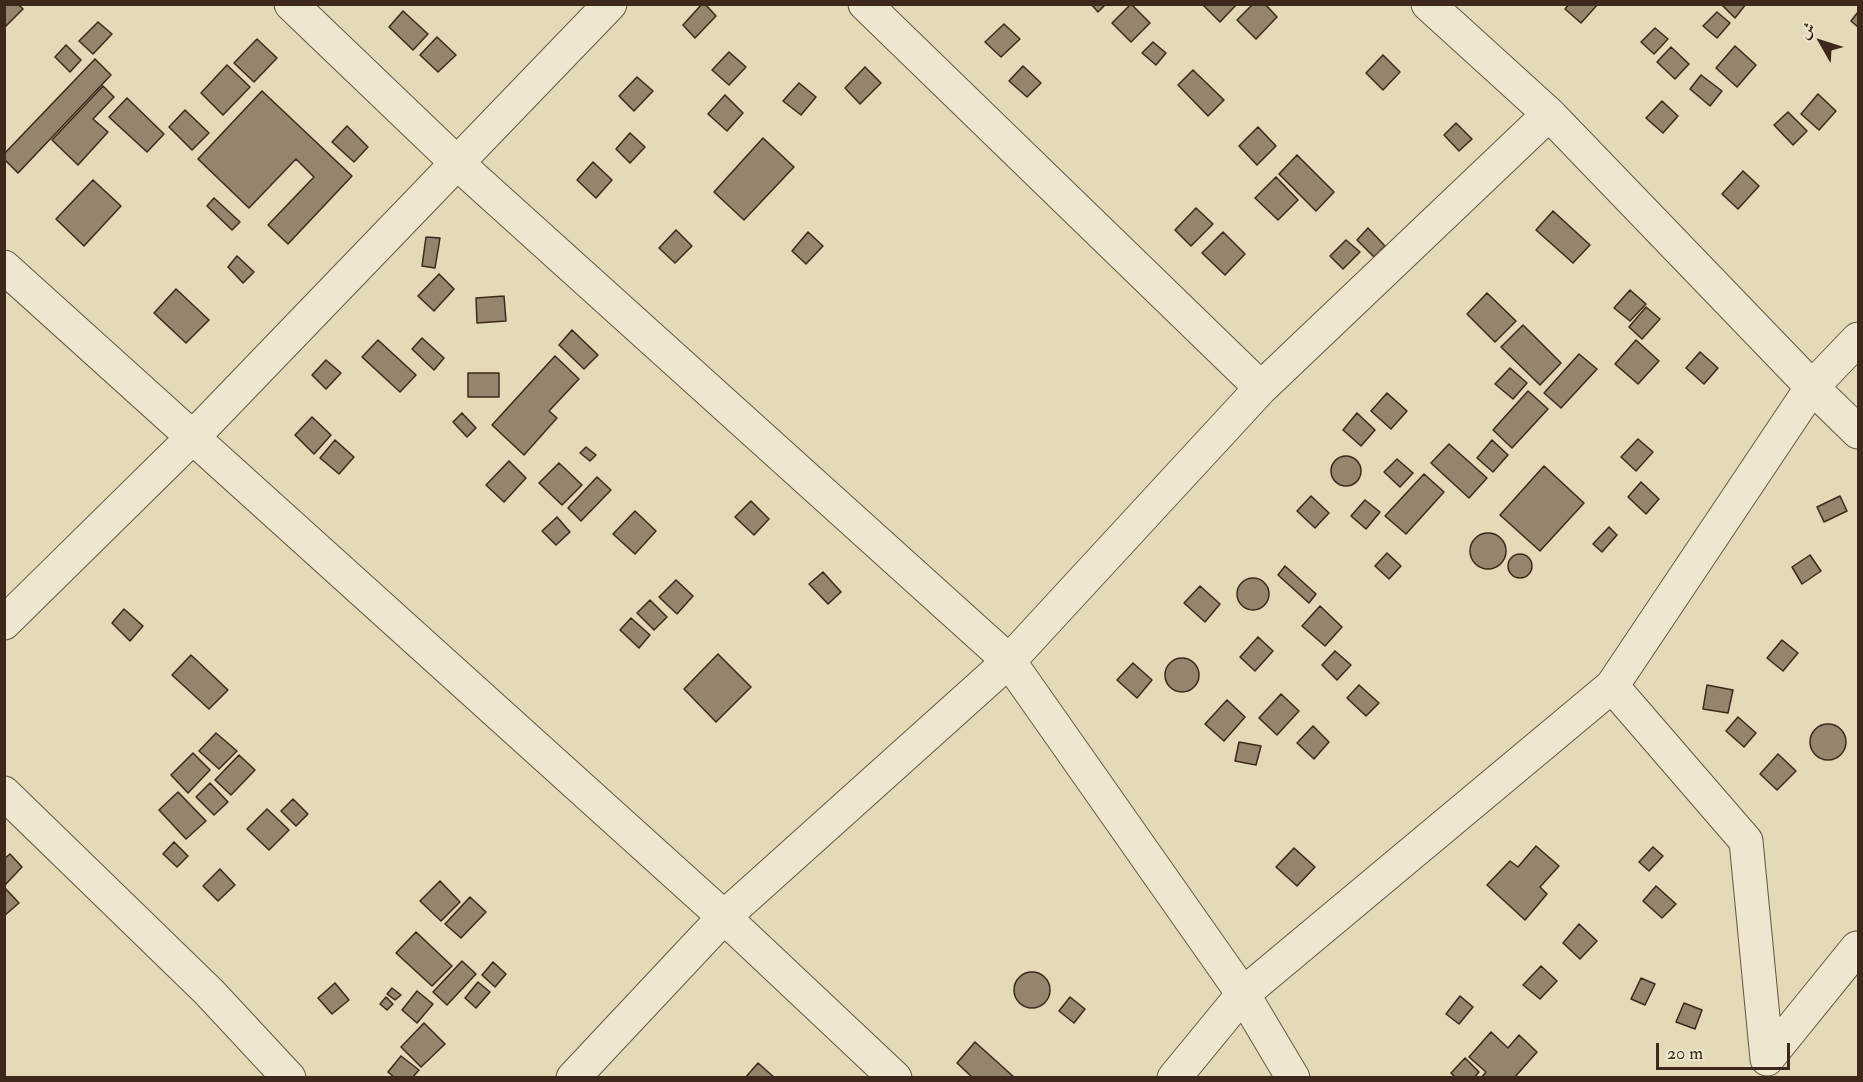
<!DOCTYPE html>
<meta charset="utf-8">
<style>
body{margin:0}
#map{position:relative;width:1863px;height:1082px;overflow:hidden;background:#e4dab7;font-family:"IM FELL Double Pica",Amiri,serif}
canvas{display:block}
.frame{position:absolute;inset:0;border:6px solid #3e281c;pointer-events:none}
.north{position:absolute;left:1791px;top:12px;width:60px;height:60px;-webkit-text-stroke:4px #ede7d0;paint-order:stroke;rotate:309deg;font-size:16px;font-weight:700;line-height:24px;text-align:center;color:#3e281c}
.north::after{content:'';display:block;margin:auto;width:21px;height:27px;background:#3e281c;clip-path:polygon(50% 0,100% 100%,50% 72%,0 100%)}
.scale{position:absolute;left:1656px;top:1043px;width:134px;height:27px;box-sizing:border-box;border:3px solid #3e281c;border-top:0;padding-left:8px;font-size:18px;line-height:21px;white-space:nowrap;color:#3e281c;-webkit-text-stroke:4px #ede7d0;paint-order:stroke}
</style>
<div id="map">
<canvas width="1863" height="1082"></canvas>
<div class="frame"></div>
<div class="north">ش</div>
<div class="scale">20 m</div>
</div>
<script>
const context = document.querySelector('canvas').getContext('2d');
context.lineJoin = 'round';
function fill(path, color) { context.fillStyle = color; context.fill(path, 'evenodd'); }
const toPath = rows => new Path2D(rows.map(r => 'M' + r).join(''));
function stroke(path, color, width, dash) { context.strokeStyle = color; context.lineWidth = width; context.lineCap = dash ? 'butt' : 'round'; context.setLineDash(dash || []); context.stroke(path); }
const building = toPath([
 [4,4,18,4,23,9,4,28,4,4],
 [702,4,705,4,716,16,695,38,683,25,702,4],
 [1091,4,1106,4,1098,12,1091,4],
 [1131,4,1150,23,1131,42,1112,23,1131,4],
 [1202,4,1235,4,1236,5,1220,22,1202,4],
 [1253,4,1265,4,1277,17,1256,39,1237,20,1253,4],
 [1569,4,1598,4,1581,23,1565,9,1569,4],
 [1721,4,1746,4,1735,18,1721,4],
 [403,11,428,34,413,50,389,27,403,11],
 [1717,12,1730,23,1717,38,1703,26,1717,12],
 [1858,12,1858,27,1851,21,1858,12],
 [98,22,112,34,93,54,79,41,98,22],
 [1004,24,1020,39,1001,57,985,42,1004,24],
 [1655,28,1668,39,1654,54,1641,42,1655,28],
 [437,37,456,55,438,72,420,55,437,37],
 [257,39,277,58,254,82,234,63,257,39],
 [1153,42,1166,53,1156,65,1142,53,1153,42],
 [66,45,81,60,70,72,55,57,66,45],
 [1735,46,1756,65,1737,87,1716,68,1735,46],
 [1671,47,1689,64,1675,79,1657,62,1671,47],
 [729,52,746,67,729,85,712,70,729,52],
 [1383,55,1400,72,1383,90,1366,73,1383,55],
 [95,59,111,75,18,173,4,159,4,154,95,59],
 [227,65,250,87,223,115,201,93,227,65],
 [1023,66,1041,83,1027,97,1009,81,1023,66],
 [865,67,881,83,860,104,845,88,865,67],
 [1193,70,1224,100,1208,116,1178,85,1193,70],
 [1701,75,1722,91,1710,106,1690,89,1701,75],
 [637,77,653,91,634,111,619,96,637,77],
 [799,83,816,97,801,115,783,101,799,83],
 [103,86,114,97,93,119,108,132,78,165,52,140,103,86],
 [262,91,352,176,288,244,268,225,314,177,296,159,249,208,198,159,262,91],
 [1818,94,1836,111,1819,130,1801,114,1818,94],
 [725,95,743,113,727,131,708,114,725,95],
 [127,98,164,134,147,152,109,117,127,98],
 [1662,101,1678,116,1663,133,1646,118,1662,101],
 [185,110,209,133,192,150,169,127,185,110],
 [1788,112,1807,131,1793,145,1774,125,1788,112],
 [1456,123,1472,139,1459,151,1444,135,1456,123],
 [347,126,368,147,354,162,332,142,347,126],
 [1258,127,1276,146,1257,165,1239,146,1258,127],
 [630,133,645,147,630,163,616,149,630,133],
 [763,138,794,167,744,220,714,192,763,138],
 [1297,155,1334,192,1316,211,1279,174,1297,155],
 [593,162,612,180,596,198,577,180,593,162],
 [1743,171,1759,186,1738,209,1722,194,1743,171],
 [1276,177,1298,200,1278,220,1255,198,1276,177],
 [93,180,121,206,84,246,56,219,93,180],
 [214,198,240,222,232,230,207,206,214,198],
 [1196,208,1213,224,1191,246,1175,230,1196,208],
 [1553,211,1590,245,1573,263,1536,230,1553,211],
 [1368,228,1385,246,1374,257,1357,240,1368,228],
 [676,230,692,246,675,263,659,248,676,230],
 [808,232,823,246,806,264,792,251,808,232],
 [1223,232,1245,254,1225,275,1202,253,1223,232],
 [426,237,440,238,435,268,422,266,426,237],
 [1346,240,1360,252,1343,269,1330,256,1346,240],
 [237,256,254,272,243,283,228,267,237,256],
 [439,274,454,289,434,311,418,296,439,274],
 [176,289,209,320,186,343,154,313,176,289],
 [1630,290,1646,304,1630,321,1614,308,1630,290],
 [1487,293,1516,321,1495,342,1467,314,1487,293],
 [504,296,506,321,477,323,476,298,504,296],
 [1646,307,1660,319,1642,339,1629,327,1646,307],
 [1523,325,1561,363,1540,385,1501,347,1523,325],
 [572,330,598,355,584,369,559,345,572,330],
 [422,338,444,358,434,370,412,349,422,338],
 [378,340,416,375,400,392,362,357,378,340],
 [1636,340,1659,361,1638,384,1615,364,1636,340],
 [1700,352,1718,368,1704,384,1686,368,1700,352],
 [1579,354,1597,369,1561,408,1544,393,1579,354],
 [555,356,579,379,549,411,557,418,524,455,492,425,555,356],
 [326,360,341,373,326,389,312,375,326,360],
 [1510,368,1527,383,1513,399,1495,384,1510,368],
 [468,373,499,373,499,397,468,397,468,373],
 [1528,391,1548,409,1512,448,1493,430,1528,391],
 [1387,393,1407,411,1391,429,1371,411,1387,393],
 [462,413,476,428,467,437,453,422,462,413],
 [1357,413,1375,430,1361,446,1343,430,1357,413],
 [312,417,331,435,314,454,295,435,312,417],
 [1638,439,1653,452,1636,471,1621,457,1638,439],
 [335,440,354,457,339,474,320,458,335,440],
 [1492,440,1508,455,1493,472,1477,458,1492,440],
 [1449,444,1487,478,1469,498,1431,463,1449,444],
 [586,447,596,455,590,461,580,453,586,447],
 '1331 471a15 15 0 1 1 30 0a15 15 0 1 1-30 0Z',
 [1397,459,1413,473,1400,487,1384,472,1397,459],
 [509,461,526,478,504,502,486,485,509,461],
 [559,463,582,485,562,505,539,483,559,463],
 [1544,466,1584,503,1540,551,1500,515,1544,466],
 [1424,474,1444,492,1406,534,1385,516,1424,474],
 [597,477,611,490,581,521,568,508,597,477],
 [1641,482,1659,499,1646,514,1628,497,1641,482],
 [1311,496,1329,513,1315,528,1297,511,1311,496],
 [1840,496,1847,511,1824,522,1817,507,1840,496],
 [1365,500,1380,512,1366,529,1351,516,1365,500],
 [751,501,769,519,754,535,735,517,751,501],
 [635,511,656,531,635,554,613,534,635,511],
 [557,517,570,532,556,545,542,531,557,517],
 [1609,527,1617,535,1602,552,1593,544,1609,527],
 '1470 551a18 18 0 1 1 36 0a18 18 0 1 1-36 0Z',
 [1387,553,1401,566,1389,579,1375,566,1387,553],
 '1508 566a12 12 0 1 1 24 0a12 12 0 1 1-24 0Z',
 [1810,555,1821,571,1802,584,1792,567,1810,555],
 [1285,566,1316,594,1309,603,1278,575,1285,566],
 [823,572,841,592,828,604,809,584,823,572],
 '1237 594a16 16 0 1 1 32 0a16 16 0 1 1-32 0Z',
 [676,580,693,596,677,614,659,597,676,580],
 [1200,586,1220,604,1205,622,1184,603,1200,586],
 [650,600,667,617,654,630,637,613,650,600],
 [1320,606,1342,627,1325,646,1302,626,1320,606],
 [124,609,143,626,130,641,112,623,124,609],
 [631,618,650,635,639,648,620,630,631,618],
 [1258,637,1273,651,1255,671,1240,657,1258,637],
 [1782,640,1798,653,1783,671,1767,658,1782,640],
 [1335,651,1351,665,1337,680,1322,665,1335,651],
 [718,654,751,687,716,722,684,689,718,654],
 [191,655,228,690,209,709,172,675,191,655],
 '1165 675a17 17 0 1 1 34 0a17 17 0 1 1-34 0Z',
 [1133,663,1152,680,1137,698,1117,680,1133,663],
 [1359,685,1379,703,1366,716,1347,698,1359,685],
 [1707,685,1733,690,1728,713,1703,709,1707,685],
 [1281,694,1299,711,1277,735,1259,718,1281,694],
 [1227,700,1245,717,1224,741,1205,724,1227,700],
 [1738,717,1756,733,1744,747,1726,731,1738,717],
 '1810 742a18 18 0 1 1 36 0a18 18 0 1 1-36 0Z',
 [1313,726,1329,742,1314,759,1297,743,1313,726],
 [216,733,237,751,219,769,199,751,216,733],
 [1239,742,1261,746,1256,765,1235,761,1239,742],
 [193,753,210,770,188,793,171,775,193,753],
 [1778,754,1796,771,1777,790,1760,774,1778,754],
 [239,755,255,770,231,795,215,780,239,755],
 [210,783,228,802,214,815,196,797,210,783],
 [178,792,206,821,186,839,159,810,178,792],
 [293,799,308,814,296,826,281,811,293,799],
 [267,809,289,830,269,850,247,829,267,809],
 [174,842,188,856,177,867,163,854,174,842],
 [1536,846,1559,866,1540,887,1547,894,1525,920,1487,885,1510,861,1518,867,1536,846],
 [1653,847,1663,856,1649,871,1639,862,1653,847],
 [1294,848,1315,867,1297,886,1276,867,1294,848],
 [10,854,22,867,5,885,4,859,10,854],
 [220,869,235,885,218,901,203,886,220,869],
 [440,881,460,902,441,921,420,901,440,881],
 [1656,886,1676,904,1662,918,1643,901,1656,886],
 [4,887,19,903,4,916,4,887],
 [470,897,486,912,461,938,445,924,470,897],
 [1579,924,1597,941,1580,959,1563,943,1579,924],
 [416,932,452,966,432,986,396,953,416,932],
 [462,961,476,974,447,1005,433,992,462,961],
 [493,962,506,974,495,987,482,975,493,962],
 [1541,966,1557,981,1540,999,1523,985,1541,966],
 '1014 990a18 18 0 1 1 36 0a18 18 0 1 1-36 0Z',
 [1641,978,1655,984,1645,1005,1631,999,1641,978],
 [478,982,490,992,476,1008,465,998,478,982],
 [335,983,349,1000,332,1014,318,998,335,983],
 [392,988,401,995,395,1000,387,994,392,988],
 [417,991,433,1004,417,1023,402,1010,417,991],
 [1460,996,1473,1007,1459,1024,1446,1014,1460,996],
 [386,997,393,1004,387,1010,380,1004,386,997],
 [1070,997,1085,1009,1074,1023,1059,1011,1070,997],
 [1684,1003,1702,1010,1695,1029,1676,1022,1684,1003],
 [424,1023,445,1044,421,1067,401,1047,424,1023],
 [1491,1032,1508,1048,1519,1035,1537,1052,1514,1078,1481,1078,1486,1072,1469,1057,1491,1032],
 [975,1042,1015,1078,973,1078,957,1063,975,1042],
 [401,1056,419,1070,412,1078,395,1078,388,1072,401,1056],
 [1465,1058,1479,1072,1474,1078,1456,1078,1451,1073,1465,1058],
 [758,1063,775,1078,745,1078,758,1063]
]);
const minor = toPath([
 [291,4,456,162,1009,661,1243,994,1293,1078],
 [865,4,1261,388],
 [1428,4,1549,114,1812,387,1858,432],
 [4,267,724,917,895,1078],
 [4,623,193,437,610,4],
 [1612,686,1746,841,1767,1059,1857,948,1858,949],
 [4,793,209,992,289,1078],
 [573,1078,724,917,1009,661,1261,388,1549,114],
 [1174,1078,1243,994,1612,686,1812,387,1858,339]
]);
fill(building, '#94856d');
stroke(building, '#3e281c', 1.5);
stroke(minor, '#685443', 35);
stroke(minor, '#ede7d0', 33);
</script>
